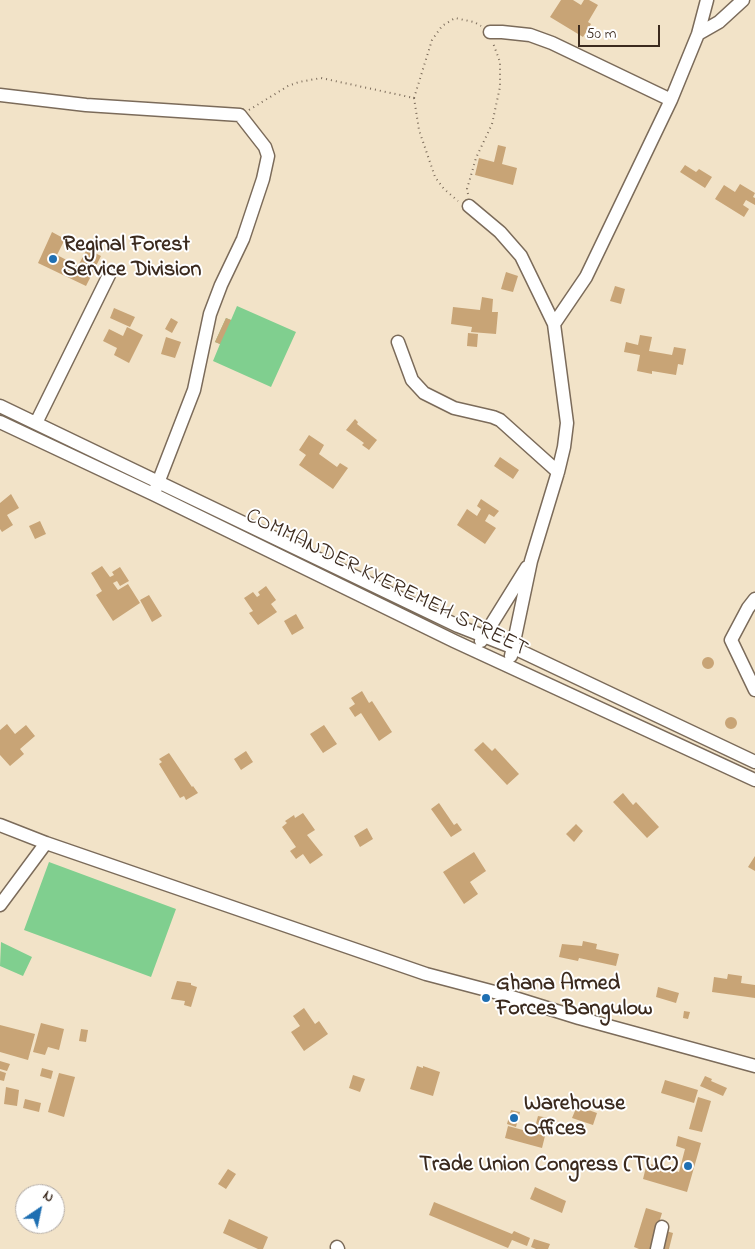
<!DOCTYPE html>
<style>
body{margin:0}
#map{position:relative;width:755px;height:1249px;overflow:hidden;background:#f2e3c8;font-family:"Indie Flower",sans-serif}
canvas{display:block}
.north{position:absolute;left:15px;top:1184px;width:50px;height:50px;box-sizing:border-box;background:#fff;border:1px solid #b1aaa5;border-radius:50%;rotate:34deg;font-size:14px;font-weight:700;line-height:20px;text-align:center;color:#3b2a1e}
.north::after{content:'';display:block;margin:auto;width:18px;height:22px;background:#1f6fb2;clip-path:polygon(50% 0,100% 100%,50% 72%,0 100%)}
.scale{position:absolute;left:578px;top:25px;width:82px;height:22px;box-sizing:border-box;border:2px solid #3b2a1e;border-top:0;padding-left:6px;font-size:15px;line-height:18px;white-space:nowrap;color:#3b2a1e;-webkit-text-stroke:4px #fff;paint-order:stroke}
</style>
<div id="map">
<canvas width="755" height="1249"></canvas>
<div class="north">N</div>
<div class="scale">50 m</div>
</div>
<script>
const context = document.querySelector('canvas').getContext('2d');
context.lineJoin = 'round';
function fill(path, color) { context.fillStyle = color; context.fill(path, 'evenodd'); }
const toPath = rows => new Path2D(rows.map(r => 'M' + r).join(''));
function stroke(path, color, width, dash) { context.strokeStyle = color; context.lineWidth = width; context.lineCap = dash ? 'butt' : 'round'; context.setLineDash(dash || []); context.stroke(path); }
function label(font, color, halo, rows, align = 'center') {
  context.font = font + ' "Indie Flower",sans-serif'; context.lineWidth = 4; context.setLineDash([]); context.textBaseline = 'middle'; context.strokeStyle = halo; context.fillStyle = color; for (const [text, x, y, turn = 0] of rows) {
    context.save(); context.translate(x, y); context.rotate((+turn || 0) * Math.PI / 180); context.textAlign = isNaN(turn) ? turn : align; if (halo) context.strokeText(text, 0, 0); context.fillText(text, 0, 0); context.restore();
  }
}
const green = toPath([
 [237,306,296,332,271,387,213,361,220,344,215,342,226,318,231,320],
 [49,862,176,909,151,977,24,930],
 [1,942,32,957,23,976,0,966]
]);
const building = toPath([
 [561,0,573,0,581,5,584,0,589,0,598,5,588,22,591,24,583,37,550,17],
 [498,145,506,147,502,164,517,168,513,185,475,175,479,158,494,162],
 [685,165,696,172,699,169,712,177,705,188,680,172],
 [740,184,755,193,753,197,755,198,755,205,746,200,743,205,749,209,744,217,715,199,724,185,735,192],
 [52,232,65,239,57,255,78,266,87,249,101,256,86,286,38,263],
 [506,272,518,276,513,292,501,289],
 [615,286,625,289,621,304,610,301],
 [482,297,493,299,492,312,498,312,496,334,471,332,472,327,451,324,453,307,480,310],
 [114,308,135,317,130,327,110,318],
 [171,318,178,322,172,333,165,329],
 [226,318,231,320,220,344,215,342],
 [127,327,143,335,129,363,114,355,117,348,103,341,109,329,123,336],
 [468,333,478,334,477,347,467,346],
 [640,335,652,337,649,351,672,355,674,347,686,349,683,365,678,364,676,375,652,371,652,374,637,371,640,355,624,352,626,342,638,345],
 [166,337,181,342,175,358,161,354],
 [355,419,358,422,357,424,377,440,369,450,362,445,364,443,346,430],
 [309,435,324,445,319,454,337,467,340,463,348,468,333,489,299,465,306,455,299,450],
 [500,457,519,470,513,479,494,466],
 [11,494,19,508,7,515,13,525,2,532,0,529,0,503],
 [481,499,499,511,494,517,489,514,485,521,496,528,485,544,457,525,467,509,477,516,481,509,477,506],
 [40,521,46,534,35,539,29,526],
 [102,566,110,577,114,575,112,572,120,567,129,581,120,586,117,581,113,583,118,590,128,584,140,603,113,621,96,595,102,591,91,573],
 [266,586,276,600,271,604,277,612,258,625,249,613,253,611,244,598,253,592,257,597,260,595,258,592],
 [149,595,162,616,152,622,140,600],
 [296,614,304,628,292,635,284,621],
 '702 663a6 6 0 1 1 12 0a6 6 0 1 1-12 0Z',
 [362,691,369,703,372,701,392,732,379,741,361,713,355,717,349,708,355,704,351,698],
 '725 723a6 6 0 1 1 12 0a6 6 0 1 1-12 0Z',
 [7,724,15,734,26,725,35,736,20,749,24,754,10,766,0,755,0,730],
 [324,725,337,744,323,753,310,734],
 [483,742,492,751,495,748,519,774,507,785,474,750],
 [246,751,253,762,241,770,234,759],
 [169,753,192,787,193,786,198,793,186,800,184,796,180,798,159,764,162,762,159,759],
 [623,793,633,805,636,802,659,827,647,838,613,802],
 [439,803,454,825,457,823,462,830,451,837,431,809],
 [303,813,315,830,307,835,323,855,310,864,303,854,296,859,290,851,296,847,282,827,287,823,285,821,294,815,295,818],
 [576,824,583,831,574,842,566,834],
 [367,828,373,839,360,847,354,836],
 [474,852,486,871,470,882,478,894,464,904,443,872],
 [755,856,755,871,748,867],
 [583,941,597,944,596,949,619,954,616,966,579,958,578,961,559,957,562,944,582,946],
 [728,974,742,976,741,983,755,985,755,998,712,992,714,977,727,979],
 [177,981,191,983,191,985,197,987,191,1007,184,1005,185,1001,171,999],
 [658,987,679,993,676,1003,656,997],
 [304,1008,315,1024,319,1021,328,1034,304,1051,291,1032,300,1026,293,1016],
 [684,1011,690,1012,688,1019,683,1018],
 [41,1023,64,1029,59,1050,48,1047,45,1055,33,1052],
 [0,1025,35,1034,28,1060,0,1052],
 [81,1029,88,1030,86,1042,79,1041],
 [0,1061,10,1064,7,1071,0,1069],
 [417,1066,423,1068,423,1066,440,1072,433,1096,410,1089],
 [42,1068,53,1071,51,1079,40,1076],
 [0,1071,6,1073,4,1081,0,1080],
 [59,1073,75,1077,64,1117,48,1112],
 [353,1075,365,1079,360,1092,349,1088],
 [705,1076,712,1079,711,1081,727,1088,723,1096,700,1086],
 [665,1080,698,1090,694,1103,661,1093],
 [6,1087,19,1090,17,1106,4,1104],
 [698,1097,711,1101,702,1132,689,1129],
 [25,1099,41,1103,39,1112,23,1108],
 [577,1106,597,1113,593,1125,572,1118],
 [511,1110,520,1112,516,1127,507,1124],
 [538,1116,549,1118,544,1134,534,1131],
 [508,1126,545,1136,542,1148,505,1138],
 [678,1136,701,1143,687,1192,643,1179,647,1163,679,1172,685,1149,676,1146],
 [228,1169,236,1174,226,1189,218,1184],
 [535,1187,566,1201,562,1213,530,1199],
 [434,1202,512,1234,514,1231,530,1238,527,1246,512,1240,508,1248,429,1215],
 [646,1208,662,1213,651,1249,639,1249,634,1247],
 [229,1219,268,1237,263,1249,258,1249,223,1233],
 [666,1231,673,1233,669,1249,662,1249],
 [534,1239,550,1244,548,1249,536,1249,531,1247]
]);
const path = toPath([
 [414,98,419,130,435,177,444,189,458,201],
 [249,110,288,86,299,82,321,78,414,98,432,40,442,26,455,18,474,22,481,26],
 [468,194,467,189,476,158,492,124,500,87,500,62,493,43]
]);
const minor = toPath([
 [490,32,502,32,530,35,552,43,671,100],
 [698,34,719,22,743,0],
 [0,95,86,105,240,115,265,147,268,156,263,179,243,239,221,285,210,314,194,390,156,488],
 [469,206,500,232,521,256,554,324,567,423,564,447,558,472,531,561,511,656],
 [554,324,586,277,671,100,698,34,707,0],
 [398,342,412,380,424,393,454,408,493,417,500,420,558,472],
 [0,406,458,626,514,648,755,762],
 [0,422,153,494,454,641,755,780],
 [36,423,109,275],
 [755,599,748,608,731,640,755,690],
 [481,641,527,567],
 [0,825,46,843,426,974,502,994,579,1018,755,1066],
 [0,905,46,843],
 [337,1247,338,1249],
 [657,1249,662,1227]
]);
const markers = [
 [53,259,5,"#1f6fb2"],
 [486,998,5,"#1f6fb2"],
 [514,1118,5,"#1f6fb2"],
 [688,1166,5,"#1f6fb2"]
];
const poiNames = [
 ["Reginal Forest",63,246],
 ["Service Division",63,271],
 ["Ghana Armed",496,985],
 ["Forces Bangulow",496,1010],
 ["Warehouse",524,1105],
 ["Offices",524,1130],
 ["Trade Union Congress (TUC)",678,1166,"right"]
];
const streetNames = [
 ["COMMANDER KYEREMEH STREET",386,584,26]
];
fill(green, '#80cf8f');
fill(building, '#c8a476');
stroke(minor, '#7b6b5a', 15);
stroke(path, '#7b6b5a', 2, [1, 4]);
stroke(minor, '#fff', 12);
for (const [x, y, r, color] of markers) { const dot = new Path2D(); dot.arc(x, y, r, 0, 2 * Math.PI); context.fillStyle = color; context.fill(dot); stroke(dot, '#fff', 2); }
label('bold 22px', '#3b2a1e', '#fff', poiNames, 'left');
label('22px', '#3b2a1e', '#fff', streetNames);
</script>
